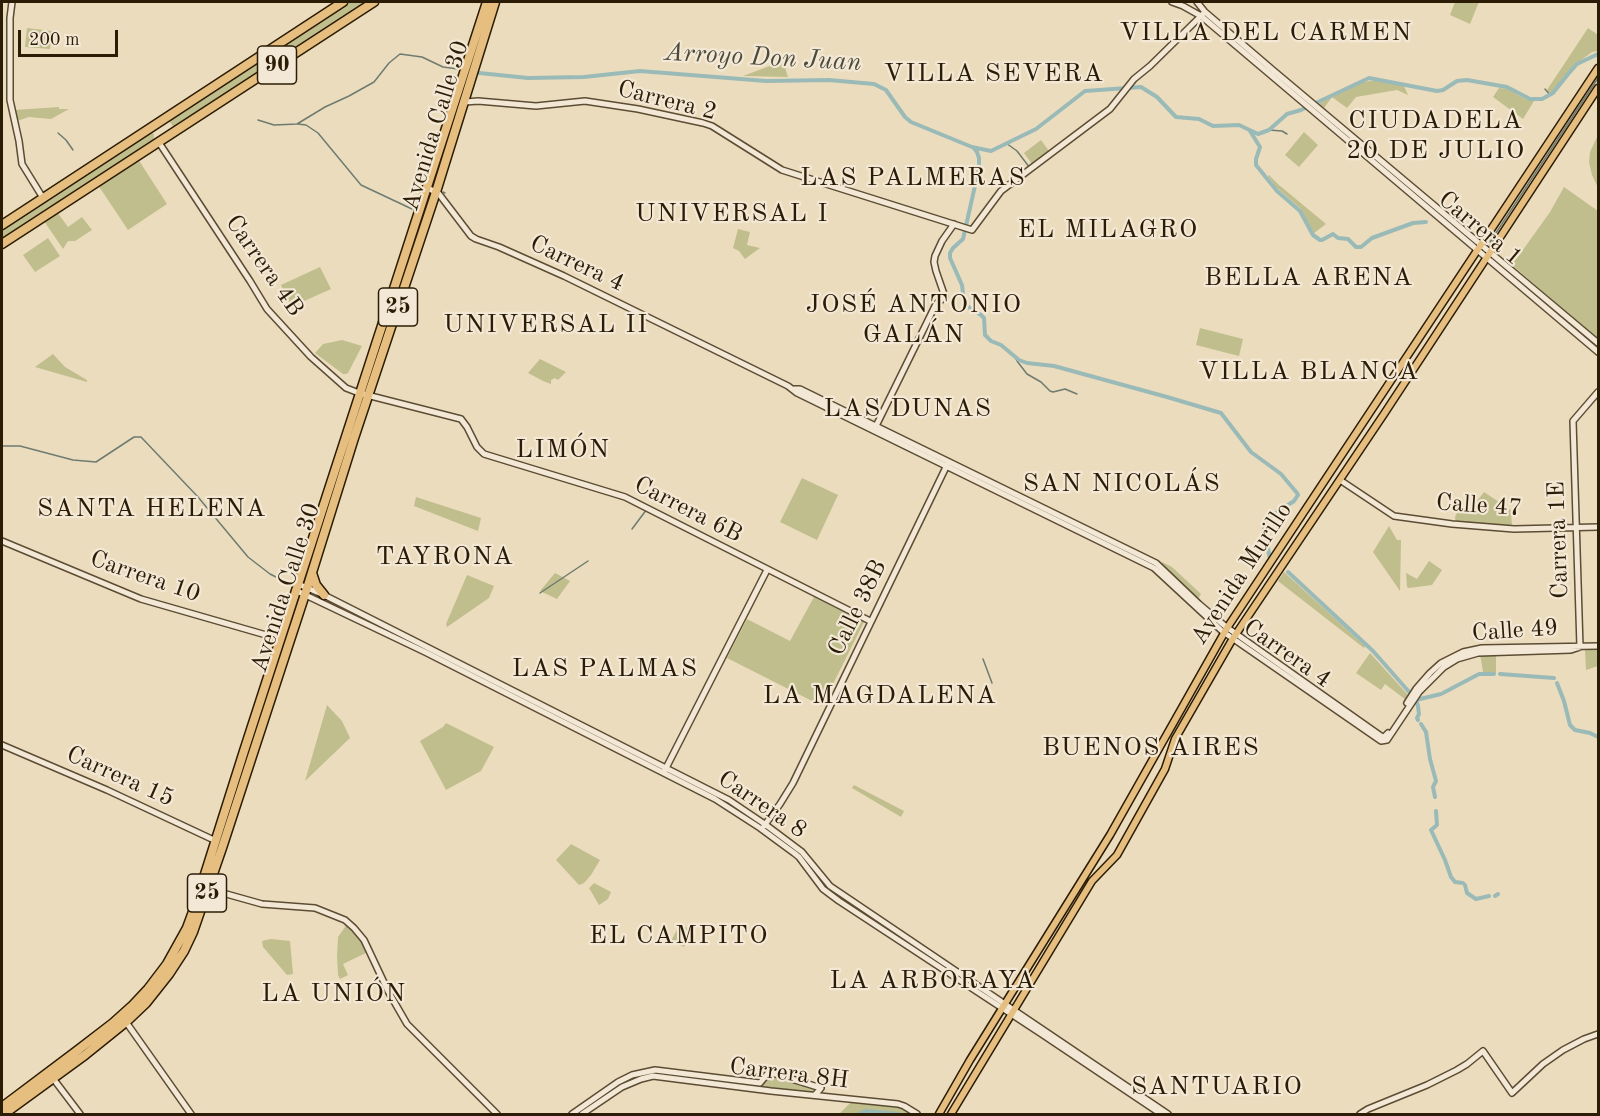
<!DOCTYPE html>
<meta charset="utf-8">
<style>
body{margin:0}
#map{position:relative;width:1600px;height:1116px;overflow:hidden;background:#ecdcbe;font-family:"Old Standard TT",serif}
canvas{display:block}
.frame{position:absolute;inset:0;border:3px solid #2b1c05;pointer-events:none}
.scale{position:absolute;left:18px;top:30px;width:100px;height:27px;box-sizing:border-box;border:3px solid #2b1c05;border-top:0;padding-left:8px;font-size:18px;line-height:21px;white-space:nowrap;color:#2b1c05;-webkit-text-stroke:4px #f3e8d5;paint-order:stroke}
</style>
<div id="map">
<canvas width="1600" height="1116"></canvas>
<div class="frame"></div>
<div class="scale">200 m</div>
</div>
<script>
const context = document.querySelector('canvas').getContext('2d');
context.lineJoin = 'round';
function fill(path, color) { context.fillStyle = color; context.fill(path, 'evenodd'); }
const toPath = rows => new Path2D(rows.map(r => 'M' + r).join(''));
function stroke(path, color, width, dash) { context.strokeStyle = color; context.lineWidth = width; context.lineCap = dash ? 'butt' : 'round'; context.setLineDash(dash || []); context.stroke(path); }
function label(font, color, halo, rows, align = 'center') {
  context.font = font + ' "Old Standard TT",serif'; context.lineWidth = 4.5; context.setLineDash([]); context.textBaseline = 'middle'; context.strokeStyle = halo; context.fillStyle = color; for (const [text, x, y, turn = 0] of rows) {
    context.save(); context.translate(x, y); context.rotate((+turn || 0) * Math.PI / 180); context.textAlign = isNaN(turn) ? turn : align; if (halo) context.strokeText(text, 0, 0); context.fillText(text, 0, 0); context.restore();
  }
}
const green = toPath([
 [350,2,371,2,174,128,168,119],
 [1455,2,1479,2,1470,24,1450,15],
 [27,28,52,31,50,49,25,47],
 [1588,28,1598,35,1598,51,1592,52,1576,64,1550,94,1547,90],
 [783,61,788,77,743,76],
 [1371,81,1379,81,1404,86,1408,95,1397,90,1356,97,1347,108,1332,97,1324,108,1319,104,1332,97,1363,82],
 [1499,88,1508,89,1525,99,1534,101,1523,119,1493,97],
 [59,107,59,109,69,109,51,119,29,117,17,121,14,110],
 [149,132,154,134,154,141,2,239,2,228],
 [1304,132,1318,145,1299,167,1285,155],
 [1598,135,1598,188,1592,175,1589,162,1590,152],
 [1041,140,1049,151,1032,164,1024,153],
 [138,159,167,204,128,230,98,185],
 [1269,175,1279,185,1326,224,1314,233,1300,208,1276,187,1268,176],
 [1564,187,1598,211,1598,339,1511,264,1520,254,1550,212],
 [57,212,68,227,82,217,92,230,75,241,68,241,63,249,44,221],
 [738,229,750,232,747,245,760,248,745,259,739,251,733,248],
 [48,238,60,256,35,272,23,255],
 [320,267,331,289,291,307,281,285],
 [1200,328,1243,339,1239,356,1196,345],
 [342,340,362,346,348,373,346,374,343,374,315,353,323,344],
 [53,354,65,367,87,380,87,382,35,367],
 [540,359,566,372,558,380,555,378,551,380,551,384,543,381,528,373],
 [802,478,838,495,817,540,780,522],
 [1484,492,1511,510,1512,527,1456,522,1455,518,1456,514,1460,512,1468,513],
 [416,497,481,518,478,531,414,506],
 [1389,526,1397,540,1401,540,1400,591,1373,552],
 [1429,561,1442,570,1432,585,1409,588,1407,587,1406,573,1417,579],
 [1162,562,1172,567,1201,594,1198,599,1161,565],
 [1284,572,1365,646,1364,648,1278,581],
 [555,573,570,581,557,599,540,591],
 [467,575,494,586,489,598,447,627,446,624],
 [814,597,864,622,822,706,727,658,747,619,790,641],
 [1598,649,1598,666,1586,670,1585,650],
 [1370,653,1409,696,1406,700,1385,684,1381,690,1356,673],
 [1480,654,1496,654,1496,673,1483,672],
 [327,705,342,721,350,738,305,781],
 [446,723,494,747,481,771,446,790,420,741,443,727],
 [854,785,904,811,901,817,852,788],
 [571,844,600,860,591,875,584,883,579,885,556,860],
 [594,883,611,892,608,899,599,905,589,888],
 [347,924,354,930,368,952,343,964,348,975,340,979,338,975,337,956,338,937],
 [680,924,693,931,684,947,671,941],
 [271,939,290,941,293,974,287,975,263,947,262,941],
 [769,1074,816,1088,813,1093,722,1083,722,1081,760,1084],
 [852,1101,902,1107,914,1114,839,1114]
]);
const stream = toPath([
 [1545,89,1550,95],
 [258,120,274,125,297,124,325,107,349,96,374,82,389,63,400,54,422,57,443,67,458,69],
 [298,124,306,125,318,133,361,185,412,209],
 [1269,130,1282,131,1287,134],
 [58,133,66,140,73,150],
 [1006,143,1017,151,1030,168],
 [443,192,445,193],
 [1490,242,1598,78],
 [1014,355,1017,361,1027,374,1041,382,1050,391,1053,392,1065,389,1077,394],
 [2,446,20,446,73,460,96,462,134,437,141,437,198,497,248,557,270,574,290,584],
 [632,529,647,509],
 [540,593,588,561],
 [375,624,389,631],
 [983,659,992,683]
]);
const canal = toPath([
 [479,73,528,78,584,77,640,71,766,81,829,80,874,84,886,90,905,117,911,122,972,147,991,151,1036,129,1085,91,1141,87,1157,97,1176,117,1199,119,1213,126,1239,125,1258,134,1269,130,1287,114,1301,110,1369,78,1437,91,1443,90,1457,81,1467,80,1507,87,1530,99,1542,99,1553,93,1569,73,1577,64,1598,54],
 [1250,131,1260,147,1256,159,1256,165,1277,191,1300,211,1313,235,1320,240,1322,240,1333,234,1338,238,1348,239,1356,247,1361,247,1372,238,1413,223,1426,222],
 [973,147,977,152,979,158,979,168,963,239,953,248,950,253,950,258,962,285,964,302,967,306,981,315,984,318,985,335,991,341,1001,345,1019,360,1027,363,1054,366,1167,397,1221,413,1251,452,1281,474,1297,493,1298,495,1294,501,1267,519,1265,522,1264,528,1270,559],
 [1492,258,1598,347],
 [1288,572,1373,651,1410,693],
 [1500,674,1554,678],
 [1557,683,1564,701,1570,725,1575,730,1590,733,1598,737],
 [1443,693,1479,674,1494,674],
 [1418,720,1417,718,1419,714,1418,706,1416,700,1441,694],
 [1421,724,1426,732,1430,759,1436,781,1433,787,1435,797],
 [1436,811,1437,825,1431,830,1445,860,1451,877,1455,882,1463,883],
 [1465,885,1467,893,1476,899,1489,896],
 [1495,896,1498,894],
 [859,1114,866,1111,898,1114]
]);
const minor = toPath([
 [12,2,10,18,10,100,19,141,22,164,43,198],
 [1172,2,1183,6,1201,16,1598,352],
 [1197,2,1205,12,1274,71,1598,343],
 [465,102,478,101,536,106,585,101,638,109,703,123,712,126,782,170,972,230,1001,191,1110,109,1134,79,1150,66,1205,12],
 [158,141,250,281,267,309,311,357,346,388,359,393,461,419,467,427,477,447,484,454,625,497,870,621],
 [426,187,439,194,471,236,476,239,499,247,564,276,788,386,797,393,1154,568,1222,631,1381,741,1387,740,1419,692,1444,667,1457,659,1478,653,1571,650,1580,647],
 [794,389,800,389,1156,563,1199,604,1225,626,1381,736,1384,737,1388,733],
 [876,426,936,304,945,297,936,271,934,262,935,256,942,241,954,224],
 [1340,480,1394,516,1452,524,1514,529,1598,527],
 [2,541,141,599,280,639],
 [298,584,324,595,729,800,766,825,802,852,830,886,1168,1114],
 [295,590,427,653,715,799,760,828,794,853,799,857,823,889,839,901,1043,1035,1161,1114],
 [1580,647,1573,421,1598,392],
 [1407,703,1416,689,1430,673,1441,663,1463,652,1482,648,1598,646],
 [2,745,107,790,216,841],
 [665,770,767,570],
 [764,826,780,804,793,783,948,463],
 [205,888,262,904,315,908,345,920,354,928,364,940,388,991,407,1024,497,1114],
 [126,1022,191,1114],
 [52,1077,80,1114],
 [572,1114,618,1082,632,1075,655,1070,760,1083,769,1072,821,1088,815,1095],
 [582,1114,622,1087,641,1079,653,1076,771,1091,898,1104,904,1106,917,1114],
 [1360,1114,1368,1109,1427,1085,1457,1070,1467,1064,1483,1051,1512,1093,1543,1064,1563,1050,1584,1039,1598,1034]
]);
const major = toPath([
 [939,1114,970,1060,1110,835,1227,628,1598,68],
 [951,1114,1092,881,1117,855,1165,769,1175,739,1232,640,1384,414,1598,88]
]);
const highway = toPath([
 [2,225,343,2],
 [2,244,374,2],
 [312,573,316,585,324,595],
 [2,1107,78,1050,113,1023,133,1005,148,989,167,964,187,928,194,909,244,751,487,2],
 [4,1114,85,1055,126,1022,146,1003,169,974,184,951,193,932,222,848,309,582,354,438,436,192,495,2]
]);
const shields = [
 [277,65,39],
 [398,307,39],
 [207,893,39]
];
const shieldNames = [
 ["90",277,65],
 ["25",398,307],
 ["25",207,893]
];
const streetNames = [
 ["Carrera 2",667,101,14],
 ["Avenida Calle 30",436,126,-73],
 ["Carrera 1",1480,229,40],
 ["Carrera 4",577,264,25],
 ["Carrera 4B",264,266,55],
 ["Calle 47",1479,506,4],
 ["Carrera 6B",688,510,27],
 ["Carrera 1E",1559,540,-92],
 ["Avenida Murillo",1242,574,-57],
 ["Carrera 10",145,577,19],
 ["Avenida Calle 30",286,588,-72],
 ["Calle 38B",858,608,-64],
 ["Calle 49",1515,631,-4],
 ["Carrera 4",1287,654,35],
 ["Carrera 15",120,777,24],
 ["Carrera 8",762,805,34],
 ["Carrera 8H",789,1074,7]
];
const neighbourhoodNames = [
 ["VILLA DEL CARMEN",1266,33],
 ["VILLA SEVERA",994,74],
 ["CIUDADELA",1436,121],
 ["20 DE JULIO",1436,151],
 ["LAS PALMERAS",913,178],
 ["UNIVERSAL I",732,214],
 ["EL MILAGRO",1108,230],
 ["BELLA ARENA",1309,278],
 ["JOSÉ ANTONIO",914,305],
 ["GALÁN",914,335],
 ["UNIVERSAL II",546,325],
 ["VILLA BLANCA",1309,372],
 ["LAS DUNAS",908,409],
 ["LIMÓN",563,450],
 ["SAN NICOLÁS",1122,484],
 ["SANTA HELENA",152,509],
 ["TAYRONA",445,557],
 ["LAS PALMAS",605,669],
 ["LA MAGDALENA",880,696],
 ["BUENOS AIRES",1151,748],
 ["EL CAMPITO",679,936],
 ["LA ARBORAYA",933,981],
 ["LA UNIÓN",334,994],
 ["SANTUARIO",1217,1087]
];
const waterNames = [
 ["Arroyo Don Juan",763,58,3]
];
fill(green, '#bfbe8c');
stroke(stream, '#6e7b70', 1.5);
stroke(canal, '#9abab8', 4);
stroke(minor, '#5b4c33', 8);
stroke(major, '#2b1c05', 9);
stroke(highway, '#2b1c05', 11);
stroke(minor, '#f3e8d5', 5);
stroke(major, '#e6be7f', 6);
stroke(highway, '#e6be7f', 8);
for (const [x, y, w] of shields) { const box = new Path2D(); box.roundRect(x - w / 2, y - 19, w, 38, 4.5); context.fillStyle = '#f3e8d5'; context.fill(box); stroke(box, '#2b1c05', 1.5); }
label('bold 22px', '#2b1c05', null, shieldNames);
label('24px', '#2b1c05', '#f3e8d5', streetNames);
context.letterSpacing = '1.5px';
label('26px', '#2b1c05', '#f3e8d5', neighbourhoodNames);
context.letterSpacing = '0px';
label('italic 26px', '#4c4b3b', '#f3e8d5', waterNames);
</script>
